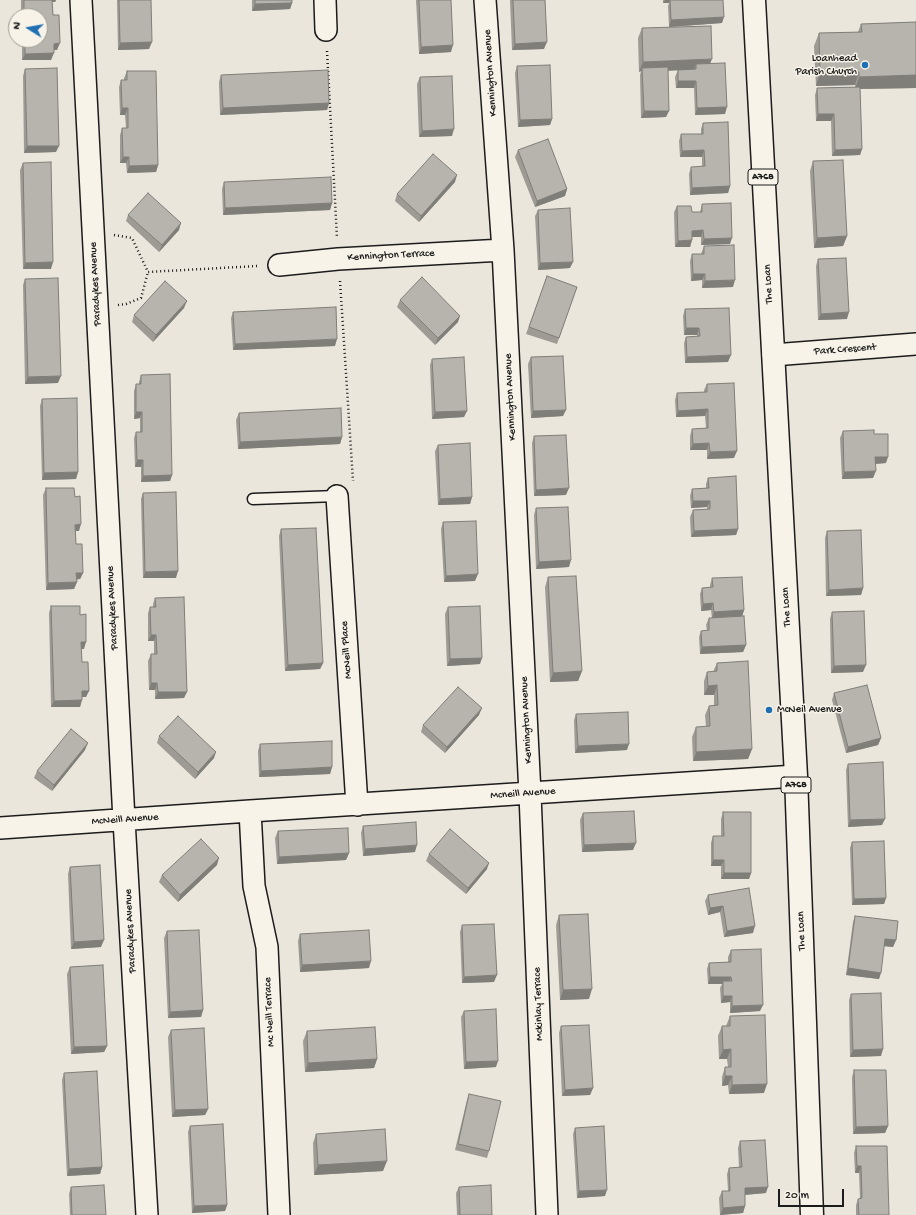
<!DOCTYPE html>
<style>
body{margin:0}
#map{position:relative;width:916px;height:1215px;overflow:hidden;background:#eae6dc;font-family:"Gochi Hand",sans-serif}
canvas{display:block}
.north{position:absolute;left:8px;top:8px;width:40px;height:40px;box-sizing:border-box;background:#f7f3e8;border:1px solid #9f9d96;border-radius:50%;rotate:281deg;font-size:11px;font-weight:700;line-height:16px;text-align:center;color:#1c1c1c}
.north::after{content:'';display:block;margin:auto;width:14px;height:18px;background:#1f6fb2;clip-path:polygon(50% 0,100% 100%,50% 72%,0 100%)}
.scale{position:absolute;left:778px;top:1189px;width:66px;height:18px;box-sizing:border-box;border:2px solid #1c1c1c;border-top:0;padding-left:5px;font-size:12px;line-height:14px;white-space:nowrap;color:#1c1c1c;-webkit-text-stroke:3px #f7f3e8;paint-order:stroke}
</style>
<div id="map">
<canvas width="916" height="1215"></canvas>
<div class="north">N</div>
<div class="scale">20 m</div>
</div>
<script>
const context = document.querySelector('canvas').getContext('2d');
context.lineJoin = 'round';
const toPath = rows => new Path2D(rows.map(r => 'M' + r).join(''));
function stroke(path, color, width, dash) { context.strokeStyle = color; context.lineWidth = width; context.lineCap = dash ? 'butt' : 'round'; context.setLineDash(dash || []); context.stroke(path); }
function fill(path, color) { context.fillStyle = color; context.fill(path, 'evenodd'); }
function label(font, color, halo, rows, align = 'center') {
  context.font = font + ' "Gochi Hand",sans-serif'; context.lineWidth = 3; context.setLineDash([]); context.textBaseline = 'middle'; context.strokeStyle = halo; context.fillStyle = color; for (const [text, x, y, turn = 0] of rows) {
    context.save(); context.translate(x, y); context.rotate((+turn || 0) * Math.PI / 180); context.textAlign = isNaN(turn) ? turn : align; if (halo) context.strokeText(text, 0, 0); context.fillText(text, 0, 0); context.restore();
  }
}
const path = toPath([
 [327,51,337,238],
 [114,235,132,238,148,272,257,266],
 [340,281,353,481],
 [118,305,126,304,141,298,148,272]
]);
const service = toPath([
 [253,499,337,496]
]);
const minor = toPath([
 [81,0,124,820,147,1215],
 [325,0,326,30],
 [485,0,503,250,530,794,547,1215],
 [279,265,338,259,503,250],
 [773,355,916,344],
 [337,496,357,805],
 [250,811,254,886,267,947,279,1215],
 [0,828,250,811,796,776]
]);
const primary = toPath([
 [754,0,796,776,812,1215]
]);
const wall = toPath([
 [21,0,56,0,55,2,52,2,53,15,57,50,54,50,51,60,22,60,22,40,40,40,40,16,21,16],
 [117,0,151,0,149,49,118,50],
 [252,0,292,0,292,3,290,9,252,11],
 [416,0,451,0,451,52,419,54],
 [510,0,545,0,544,49,512,50],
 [663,0,723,0,722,23,669,27,668,6,669,3,663,3],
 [916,22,916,88,860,89,862,149,860,155,832,156,831,121,816,121,815,95,817,88,855,87,855,85,816,86,814,46,819,33,858,32,861,24],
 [642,28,710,64,725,114,695,115,694,88,676,88,675,77,678,70,668,71,666,117,641,118,640,75,641,71,639,72,638,38],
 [517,66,552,119,550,125,518,127,515,73],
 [25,69,56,152,24,153,23,76],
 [127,71,158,165,156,172,127,173,126,163,120,163,120,135,122,128,126,128,125,115,120,115,119,87,121,80,124,80,124,78],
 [221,75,329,103,327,110,220,115,219,82],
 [420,77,452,136,419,137,417,84],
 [703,123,730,186,728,193,690,195,689,174,691,167,702,167,702,157,680,157,679,141,681,134,701,134,701,129],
 [518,150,567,189,565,196,535,207,515,157],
 [813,161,847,236,843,246,814,248,810,171],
 [23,163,51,269,23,269,20,170],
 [224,182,332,203,330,210,223,215,222,189],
 [455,182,419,222,395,201,397,194],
 [702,204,730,244,701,245,701,237,692,237,692,240,690,247,675,247,674,212,677,206,692,212,700,212],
 [538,210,570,268,538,270,535,216],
 [128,215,179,230,159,252,126,221],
 [704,246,733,287,702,288,702,280,691,281,690,261,692,254,701,254],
 [818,259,847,319,818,320,816,266],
 [547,276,577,287,557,344,526,334],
 [25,279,58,383,25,384,23,285],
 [400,300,458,322,435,345,397,307],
 [184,308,153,342,132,322,134,315],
 [685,309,728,362,685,363,684,343,686,337,697,336,697,335,684,335,683,316],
 [233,312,335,346,233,350,231,318],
 [531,357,563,416,531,418,528,364],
 [432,359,464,417,432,419,430,365],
 [141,375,172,475,170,481,141,482,141,467,135,467,134,438,136,432,140,432,140,418,134,419,134,391,136,384,139,384,139,382],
 [707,384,734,458,707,459,707,450,690,450,690,436,692,429,706,428,705,416,676,417,675,400,677,393,704,392,704,390],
 [42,399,78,472,76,479,42,480,40,406],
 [239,413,342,437,340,444,238,449,236,420],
 [843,431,874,434,886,463,875,464,873,478,842,479,840,438],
 [534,436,566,495,534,496,532,443],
 [438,445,472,497,470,504,438,505,435,451],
 [708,478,738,529,736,535,691,537,690,517,693,510,707,509,707,507,691,508,690,496,692,489,706,488,706,484],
 [46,488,75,497,79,531,76,531,76,544,83,573,80,579,77,579,77,582,74,589,46,590,43,495],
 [143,493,176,578,143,578,141,499],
 [536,508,569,567,536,569,534,515],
 [443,522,475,581,444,582,441,529],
 [281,529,323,663,320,669,285,671,279,536],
 [827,531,863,588,861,595,826,596,825,538],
 [548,577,582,671,578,681,550,682,545,587],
 [712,578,744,610,742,616,746,645,743,652,700,654,699,637,701,631,707,630,706,625,709,618,712,618,711,610,701,611,700,594,702,588,710,587,710,585],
 [155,598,184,698,155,699,155,690,149,690,148,661,151,654,154,654,154,641,148,641,148,613,150,607,153,607,153,604],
 [51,606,80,615,84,649,81,649,82,662,86,697,82,697,80,707,51,707,49,613],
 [448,607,480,664,447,666,445,614],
 [832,612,863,672,831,673,830,619],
 [717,663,752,749,748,759,693,761,692,737,696,727,706,727,705,715,709,706,714,705,714,695,704,695,704,681,707,672,713,672],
 [834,693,881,738,878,745,846,753,832,700],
 [576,714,627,750,575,753,574,720],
 [479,715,445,753,421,732,423,725],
 [159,736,214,758,195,779,157,743],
 [260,744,332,767,330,774,259,777,258,751],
 [85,750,52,791,34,778,37,771],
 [848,764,882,825,848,827,846,770],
 [723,812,751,873,749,879,721,879,721,866,711,866,711,843,713,836,721,836,721,819],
 [583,813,633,850,582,852,580,820],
 [363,826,415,852,363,856,361,833],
 [278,831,349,853,346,860,277,864,275,838],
 [852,842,886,898,884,904,852,905,850,848],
 [429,854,487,869,466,894,426,861],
 [217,865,178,902,159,882,162,875],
 [70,867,101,947,71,949,68,874],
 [749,888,753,933,724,937,720,912,708,915,705,901,708,895],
 [559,915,589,999,560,1000,556,925],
 [855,916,896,940,893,947,884,946,879,979,846,975,853,922],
 [462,925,494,982,462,983,460,932],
 [167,931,203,1010,201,1017,168,1018,164,938],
 [300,934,369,968,300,972,298,941],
 [731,950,760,1011,730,1013,730,1002,721,1003,720,988,722,984,708,984,707,969,709,963,728,962,728,957],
 [70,967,107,1046,104,1052,71,1054,67,974],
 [851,994,881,1056,850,1057,849,1000],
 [464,1011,496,1067,464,1069,461,1017],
 [730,1016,764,1093,729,1094,728,1085,722,1086,722,1077,725,1067,728,1067,727,1059,719,1059,718,1036,722,1026,726,1026],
 [561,1026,593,1088,590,1095,562,1096,559,1033],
 [171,1030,208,1109,205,1115,172,1117,168,1037],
 [307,1031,377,1059,374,1068,305,1072,303,1041],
 [854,1070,888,1126,885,1133,853,1134,852,1077],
 [64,1073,102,1167,100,1174,67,1176,62,1080],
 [469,1094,489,1151,487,1158,455,1150,467,1100],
 [190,1126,227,1205,225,1211,192,1213,188,1132],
 [575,1128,605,1196,577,1198,573,1134],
 [316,1134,383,1171,314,1175,313,1143],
 [740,1141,766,1193,745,1195,745,1206,743,1213,720,1215,719,1198,722,1191,728,1191,727,1174,729,1168,739,1167,738,1148],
 [856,1146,889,1215,856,1215,856,1205,858,1199,860,1199,859,1173,855,1173,854,1153],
 [71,1187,106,1215,70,1215,69,1194],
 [459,1187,492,1215,457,1215,456,1193]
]);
const shadedWall = toPath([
 [50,0,56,0,55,2,50,2],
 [665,0,670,0,669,3,663,3],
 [292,3,290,9,252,11,255,4],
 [724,17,722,23,669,27,671,20],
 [152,42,149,49,118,50,120,43],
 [547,42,544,49,512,50,515,44],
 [60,43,57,50,51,50,54,44],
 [453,45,451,52,419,54,421,47],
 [54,53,51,60,22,60,25,54],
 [712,59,708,69,696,64,694,70,642,71,642,68,641,71,639,72,643,62],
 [859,72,855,85,816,86,820,73],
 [916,75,916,88,855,89,859,77],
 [678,81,696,81,694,88,676,88],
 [329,103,327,110,220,115,223,108],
 [727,107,725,114,695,115,697,108],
 [122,108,128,108,125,115,120,115],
 [644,111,669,111,666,117,641,118],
 [818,114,834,114,831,121,816,121],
 [552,119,550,125,518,127,520,120],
 [454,129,452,136,419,137,422,131],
 [27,146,59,146,56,152,24,153],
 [862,149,860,155,832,156,835,150],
 [704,150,702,157,680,157,682,151],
 [123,157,129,157,126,163,120,163],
 [158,165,156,172,127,173,129,166],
 [457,175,455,182,419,222,421,216],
 [730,186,728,193,690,195,692,188],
 [567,189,565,196,535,207,537,201],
 [332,203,330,210,223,215,225,208],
 [181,223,179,230,159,252,162,245],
 [703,230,701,237,690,237,692,231],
 [847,236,843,246,814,248,817,238],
 [732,238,730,244,701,245,704,239],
 [692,240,690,247,675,247,678,241],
 [53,262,51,269,23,269,25,263],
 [573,262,570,268,538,270,540,263],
 [693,274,705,274,702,280,691,281],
 [735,280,733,287,702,288,705,281],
 [187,301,184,308,153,342,156,335],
 [849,312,847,319,818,320,821,314],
 [460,316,458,322,435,345,438,338],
 [686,328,699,328,697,335,684,335],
 [337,339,335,346,233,350,235,344],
 [731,355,728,362,685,363,687,357],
 [61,376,58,383,25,384,28,377],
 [708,409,705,416,676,417,678,411],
 [566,410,563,416,531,418,533,411],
 [467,411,464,417,432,419,435,412],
 [136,412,142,412,140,418,134,419],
 [342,437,340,444,238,449,240,442],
 [709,443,707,450,690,450,693,444],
 [737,451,734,458,707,459,710,452],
 [875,457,888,457,886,463,873,464],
 [137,460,143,460,141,467,135,467],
 [876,471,873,478,842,479,844,472],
 [78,472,76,479,42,480,44,473],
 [172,475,170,481,141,482,143,476],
 [569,488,566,495,534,496,536,490],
 [472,497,470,504,438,505,440,499],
 [693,501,710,501,707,507,691,508],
 [81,524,79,531,73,531,75,525],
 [738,529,736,535,691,537,694,531],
 [571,560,569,567,536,569,539,562],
 [178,571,176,578,143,578,145,572],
 [76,573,83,573,80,579,74,580],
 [478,574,475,581,444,582,446,576],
 [77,582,74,589,46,590,48,583],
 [863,588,861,595,826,596,829,590],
 [713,603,711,610,701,611,703,604],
 [744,610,742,617,712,618,714,612],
 [151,635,156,635,154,641,148,641],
 [81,642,86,642,84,649,78,649],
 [746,645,743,652,700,654,702,647],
 [482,658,480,664,447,666,450,659],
 [323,663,320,669,285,671,288,665],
 [866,665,863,672,831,673,834,666],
 [582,671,578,681,550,682,553,673],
 [151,683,157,683,155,690,149,690],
 [717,685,714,695,704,695,708,686],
 [82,691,89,691,86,697,80,697],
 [158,692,187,692,184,698,155,699],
 [82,700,80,707,51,707,54,701],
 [482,708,479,715,445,753,447,747],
 [881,738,878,745,846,753,848,747],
 [88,743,85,750,52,791,54,785],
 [629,744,627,750,575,753,578,746],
 [752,749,748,759,693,761,696,752],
 [216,752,214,758,195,779,198,772],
 [332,767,330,774,259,777,261,771],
 [885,819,882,825,848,827,850,820],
 [636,843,633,850,582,852,584,845],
 [417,845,415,852,363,856,365,849],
 [349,853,346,860,277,864,279,857],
 [219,858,217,865,178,902,180,895],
 [713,860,724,860,721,866,711,866],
 [489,863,487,869,466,894,468,888],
 [724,873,751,873,749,879,721,879],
 [886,898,884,904,852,905,854,899],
 [723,906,720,912,708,915,710,908],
 [755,926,753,933,724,937,727,931],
 [885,939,896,940,893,947,883,946],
 [104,940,101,947,71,949,74,942],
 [371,961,369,968,300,972,302,965],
 [848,968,881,973,879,979,846,975],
 [497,975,494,982,462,983,464,977],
 [710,977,731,977,729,983,723,981,722,984,708,984],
 [592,989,589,999,560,1000,563,990],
 [723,996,732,996,730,1002,721,1003],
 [763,1005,760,1011,730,1013,732,1006],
 [203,1010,201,1017,168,1018,170,1012],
 [107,1046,104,1052,71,1054,74,1047],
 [731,1049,727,1059,719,1059,723,1050],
 [883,1049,881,1056,850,1057,853,1050],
 [377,1059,374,1068,305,1072,308,1063],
 [498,1061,496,1067,464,1069,466,1062],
 [725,1076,732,1076,728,1085,722,1086],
 [767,1084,764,1093,729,1094,732,1085],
 [593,1088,590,1095,562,1096,565,1090],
 [208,1109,205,1115,172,1117,175,1110],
 [888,1126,885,1133,853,1134,856,1127],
 [387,1161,383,1171,314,1175,318,1165],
 [857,1166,861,1166,859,1173,855,1173],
 [102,1167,100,1174,67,1176,69,1169],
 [768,1187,766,1193,742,1195,745,1188],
 [607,1190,605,1196,577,1198,579,1191],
 [227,1205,225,1211,192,1213,194,1206],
 [745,1206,743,1213,720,1215,723,1208]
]);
const building = toPath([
 [24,0,52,0,53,15,59,15,60,43,54,44,54,53,25,54,25,40,40,40,40,16,24,16,24,0],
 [119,0,151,0,152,42,120,43,119,0],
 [255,0,292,0,292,3,255,4,255,0],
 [419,0,451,0,453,45,421,47,419,0],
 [513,0,545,0,547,42,515,44,513,0],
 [670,0,723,0,724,17,671,20,670,0],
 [916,22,916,75,859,77,859,72,820,73,819,33,862,32,861,24,916,22],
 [711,26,712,59,643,62,642,28,711,26],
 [725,63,727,107,697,108,696,81,678,81,678,70,696,69,696,64,725,63],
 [550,65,552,119,520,120,517,66,550,65],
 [668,67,669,111,644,111,642,68,668,67],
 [57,68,59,146,27,146,25,69,57,68],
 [328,70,329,103,223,108,221,75,328,70],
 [127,71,156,71,158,165,129,166,129,157,123,157,122,128,128,128,128,108,122,108,121,80,127,80,127,71],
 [452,76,454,129,422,131,420,77,452,76],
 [860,87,862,149,835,150,834,114,818,114,817,88,860,87],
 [728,122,730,186,692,188,691,167,705,166,704,150,682,151,681,134,703,134,703,123,728,122],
 [548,139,567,189,537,201,518,150,548,139],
 [433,154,457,175,421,216,397,194,433,154],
 [843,160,847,236,817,238,813,161,843,160],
 [51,162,53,262,25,263,23,163,51,162],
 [331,177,332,203,225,208,224,182,331,177],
 [148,193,181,223,162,245,128,215,148,193],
 [731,203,732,238,704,239,703,230,692,231,692,240,678,241,677,206,691,206,692,212,702,212,702,204,731,203],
 [570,208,573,262,540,263,538,210,570,208],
 [734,245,735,280,705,281,705,274,693,274,692,254,704,254,704,246,734,245],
 [846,258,849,312,821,314,818,259,846,258],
 [547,276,577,287,559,338,529,327,547,276],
 [422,277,460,316,438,338,400,300,422,277],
 [58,278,61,376,28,377,25,279,58,278],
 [165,281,187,301,156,335,134,315,165,281],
 [336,307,337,339,235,344,233,312,336,307],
 [729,308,731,355,687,357,686,337,700,336,699,328,686,328,685,309,729,308],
 [563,356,566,410,533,411,531,357,563,356],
 [464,357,467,411,435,412,432,359,464,357],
 [170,374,172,475,143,476,143,460,137,460,136,432,142,432,142,412,136,412,136,384,141,384,141,375,170,374],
 [734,383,737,451,710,452,709,443,693,444,692,429,708,428,708,409,678,411,677,393,707,392,707,384,734,383],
 [77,398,78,472,44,473,42,399,77,398],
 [341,408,342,437,240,442,239,413,341,408],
 [874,430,874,434,888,434,888,457,875,457,876,471,844,472,843,431,874,430],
 [566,435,569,488,536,490,534,436,566,435],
 [470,443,472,497,440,499,438,445,470,443],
 [736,476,738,529,694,531,693,510,710,509,710,501,693,501,692,489,709,488,708,478,736,476],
 [46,488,74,488,75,497,80,496,81,524,75,525,76,544,82,544,83,573,76,573,77,582,48,583,46,488],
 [176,492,178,571,145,572,143,493,176,492],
 [568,507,571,560,539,562,536,508,568,507],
 [476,521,478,574,446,576,443,522,476,521],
 [316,528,323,663,288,665,281,529,316,528],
 [861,530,863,588,829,590,827,531,861,530],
 [576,576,582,671,553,673,548,577,576,576],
 [742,577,744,610,714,612,713,603,703,604,702,588,713,587,712,578,742,577],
 [184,597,187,692,158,692,157,683,151,683,151,654,157,654,156,635,151,635,150,607,156,607,155,598,184,597],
 [51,606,80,606,80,615,86,614,86,642,81,642,82,662,88,662,89,691,82,691,82,700,54,701,51,606],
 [480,606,482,658,450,659,448,607,480,606],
 [864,611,866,665,834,666,832,612,864,611],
 [744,616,746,645,702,647,701,631,709,630,709,618,744,616],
 [748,661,752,749,696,752,696,727,710,726,709,706,718,705,717,685,708,686,707,672,717,671,717,663,748,661],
 [867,685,881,738,848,747,834,693,867,685],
 [458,687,482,708,447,747,423,725,458,687],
 [628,712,629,744,578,746,576,714,628,712],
 [178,716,216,752,198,772,159,736,178,716],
 [71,729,88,743,54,785,37,771,71,729],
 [332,741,332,767,261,771,260,744,332,741],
 [883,762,885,819,850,820,848,764,883,762],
 [634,811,636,843,584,845,583,813,634,811],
 [723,812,751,812,751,873,724,873,724,860,713,860,713,836,724,836,723,812],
 [416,822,417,845,365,849,363,826,416,822],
 [348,828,349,853,279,857,278,831,348,828],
 [450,829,489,863,468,888,429,854,450,829],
 [201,839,219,858,180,895,162,875,201,839],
 [884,841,886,898,854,899,852,842,884,841],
 [100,865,104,940,74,942,70,867,100,865],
 [749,888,755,926,727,931,723,906,710,908,708,895,749,888],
 [588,914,592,989,563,990,559,915,588,914],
 [855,916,898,921,896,940,885,939,881,973,848,968,855,916],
 [494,924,497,975,464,977,462,925,494,924],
 [199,930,203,1010,170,1012,167,931,199,930],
 [369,930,371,961,302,965,300,934,369,930],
 [761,949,763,1005,732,1006,732,996,723,996,723,981,732,981,731,977,710,977,709,963,731,962,731,950,761,949],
 [103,965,107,1046,74,1047,70,967,103,965],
 [881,993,883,1049,853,1050,851,994,881,993],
 [496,1009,498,1061,466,1062,464,1011,496,1009],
 [765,1015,767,1084,732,1085,732,1076,725,1076,725,1067,731,1067,731,1049,723,1050,722,1026,730,1026,730,1016,765,1015],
 [589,1025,593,1088,565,1090,561,1026,589,1025],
 [375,1027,377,1059,308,1063,307,1031,375,1027],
 [204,1028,208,1109,175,1110,171,1030,204,1028],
 [854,1070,886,1070,888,1126,856,1127,854,1070],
 [97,1071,102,1167,69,1169,64,1073,97,1071],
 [469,1094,501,1101,489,1151,458,1144,469,1094],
 [223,1124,227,1205,194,1206,190,1126,223,1124],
 [604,1126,607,1190,579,1191,575,1128,604,1126],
 [385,1129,387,1161,318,1165,316,1134,385,1129],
 [765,1140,768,1187,745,1188,745,1206,723,1208,722,1191,730,1191,729,1168,742,1167,740,1141,765,1140],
 [856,1146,887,1146,889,1215,859,1215,858,1199,862,1198,861,1166,857,1166,856,1146],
 [104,1185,106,1215,72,1215,71,1187,104,1185],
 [491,1185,492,1215,460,1215,459,1187,491,1185]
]);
const markers = [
 [865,65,4,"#1f6fb2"],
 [769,710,4,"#1f6fb2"]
];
const shields = [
 [763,177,30],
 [796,785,30]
];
const shieldNames = [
 ["A768",763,177],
 ["A768",796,785]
];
const poiNames = [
 ["Loanhead",857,59],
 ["Parish Church",857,72],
 ["McNeil Avenue",777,710,"left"]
];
const streetNames = [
 ["Kennington Avenue",491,73,-94],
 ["Kennington Terrace",391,256,-3],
 ["Paradykes Avenue",96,284,-93],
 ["The Loan",769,284,-93],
 ["Park Crescent",845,350,-4],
 ["Kennington Avenue",511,397,-93],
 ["The Loan",787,607,-93],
 ["Paradykes Avenue",113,608,-93],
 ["McNeill Place",347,650,-94],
 ["Kennington Avenue",527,720,-93],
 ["Mcneill Avenue",523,794,-4],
 ["McNeill Avenue",125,820,-4],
 ["Paradykes Avenue",131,931,-93],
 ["The Loan",802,931,-92],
 ["Mckinlay Terrace",539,1004,-92],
 ["Mc Neill Terrace",270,1012,-93]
];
stroke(service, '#1c1c1c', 13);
stroke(minor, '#1c1c1c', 24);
stroke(primary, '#1c1c1c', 25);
stroke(path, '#1c1c1c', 2.5, [1, 3]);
stroke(service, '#f7f3e8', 10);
stroke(minor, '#f7f3e8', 21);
stroke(primary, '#f7f3e8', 22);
fill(wall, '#9d9b94');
fill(shadedWall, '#7f7e78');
fill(building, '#b6b4ac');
stroke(building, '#7f7e78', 1);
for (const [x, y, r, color] of markers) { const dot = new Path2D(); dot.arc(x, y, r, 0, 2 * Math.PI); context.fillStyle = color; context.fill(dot); stroke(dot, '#f7f3e8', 1.5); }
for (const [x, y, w] of shields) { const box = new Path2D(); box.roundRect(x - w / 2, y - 8, w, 16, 3); context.fillStyle = '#f7f3e8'; context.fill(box); stroke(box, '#1c1c1c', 1); }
label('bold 10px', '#1c1c1c', null, shieldNames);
label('11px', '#1c1c1c', '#f7f3e8', poiNames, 'right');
label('11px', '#1c1c1c', '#f7f3e8', streetNames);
</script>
